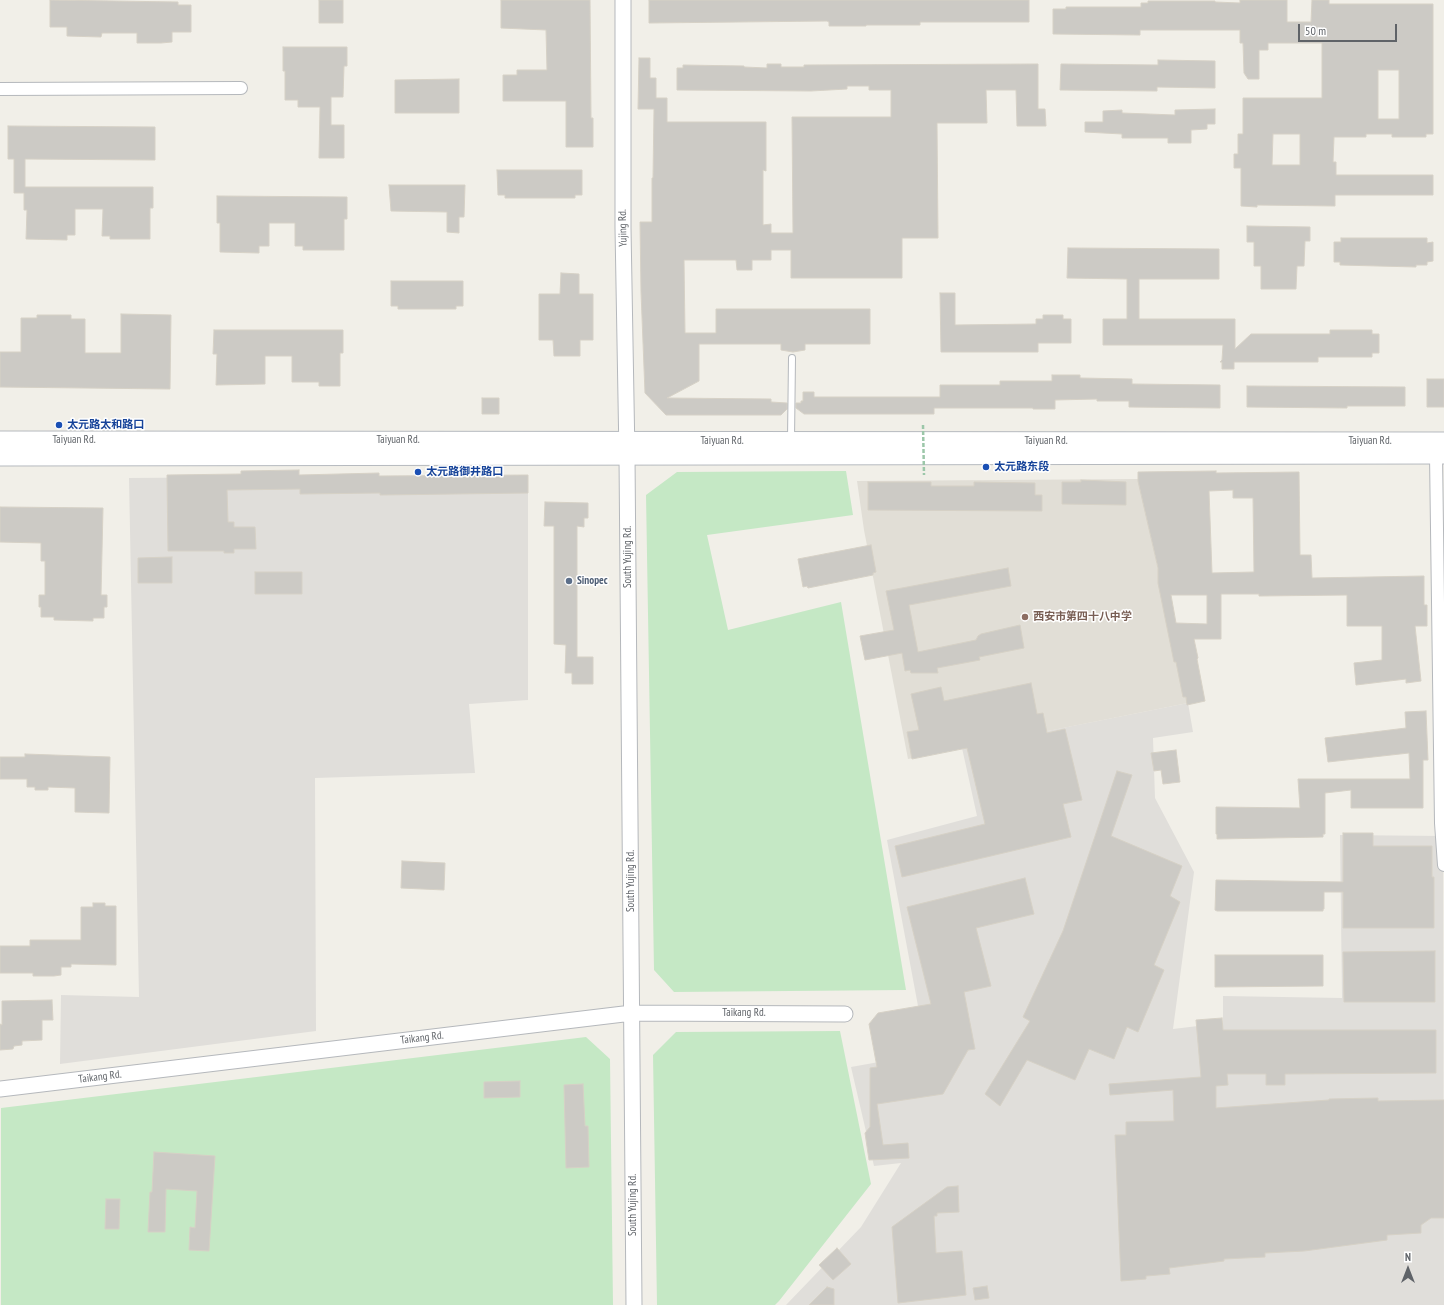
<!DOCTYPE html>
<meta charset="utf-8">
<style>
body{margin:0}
#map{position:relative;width:1444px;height:1305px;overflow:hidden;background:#f1efe8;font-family:"PT Sans Narrow",sans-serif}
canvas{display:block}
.north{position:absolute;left:1388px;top:1249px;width:40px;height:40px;-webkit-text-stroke:3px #fff;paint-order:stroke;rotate:0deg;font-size:11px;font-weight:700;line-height:16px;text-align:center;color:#5f6368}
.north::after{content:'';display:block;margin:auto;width:14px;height:18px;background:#5f6368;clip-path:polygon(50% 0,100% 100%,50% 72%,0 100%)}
.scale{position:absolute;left:1298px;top:24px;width:99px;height:18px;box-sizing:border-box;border:2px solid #5f6368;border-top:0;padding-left:5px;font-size:12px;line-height:14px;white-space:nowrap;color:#5f6368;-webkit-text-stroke:3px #fff;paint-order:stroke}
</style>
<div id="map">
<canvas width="1444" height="1305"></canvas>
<div class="north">N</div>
<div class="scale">50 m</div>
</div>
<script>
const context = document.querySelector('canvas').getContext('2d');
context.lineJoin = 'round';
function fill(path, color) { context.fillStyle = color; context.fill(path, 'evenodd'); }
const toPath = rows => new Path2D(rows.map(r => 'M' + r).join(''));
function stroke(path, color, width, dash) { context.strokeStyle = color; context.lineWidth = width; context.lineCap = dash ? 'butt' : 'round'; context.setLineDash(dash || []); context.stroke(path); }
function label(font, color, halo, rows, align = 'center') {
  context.font = font + ' "PT Sans Narrow","Noto Sans SC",sans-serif'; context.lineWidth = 3; context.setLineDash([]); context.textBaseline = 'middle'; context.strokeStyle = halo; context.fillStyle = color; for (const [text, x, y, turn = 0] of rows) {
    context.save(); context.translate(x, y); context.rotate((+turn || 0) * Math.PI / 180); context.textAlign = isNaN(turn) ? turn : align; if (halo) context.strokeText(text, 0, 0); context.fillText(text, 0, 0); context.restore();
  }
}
const industrial = toPath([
 [528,475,528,700,469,704,475,773,315,778,316,1031,60,1064,61,995,139,997,129,478],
 [1188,703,1193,732,1153,738,1155,798,1194,872,1173,1029,1223,1023,1223,996,1342,998,1340,835,1443,836,1444,1305,786,1305,861,1227,901,1163,874,1166,851,1067,879,1062,872,1022,918,1006,887,840,977,816,962,748]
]);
const education = toPath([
 [1138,479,1188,703,908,759,864,530,857,481]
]);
const green = toPath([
 [846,471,853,515,707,535,728,630,841,602,906,990,674,992,654,970,646,495,677,472],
 [840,1031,871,1184,779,1301,775,1305,657,1305,653,1055,676,1032],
 [586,1037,610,1059,613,1305,1,1305,1,1108]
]);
const building = toPath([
 [50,0,178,2,178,5,191,5,191,32,172,32,172,42,161,43,137,43,137,33,102,33,101,37,67,36,67,27,50,27,50,0],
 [319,0,343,0,343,23,319,23,319,0],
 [501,0,590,0,591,118,593,118,593,147,566,147,566,101,503,101,503,75,517,75,517,70,547,70,546,30,501,28,501,0],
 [649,0,1029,0,1029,22,920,22,920,25,866,25,866,26,829,26,829,22,827,21,649,23,649,0],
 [1240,0,1287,0,1287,22,1311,22,1312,0,1329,0,1329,4,1433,4,1433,134,1426,134,1426,137,1392,137,1392,134,1366,134,1366,137,1334,137,1333,162,1336,162,1336,175,1433,175,1433,195,1335,195,1335,206,1257,205,1257,207,1241,206,1241,168,1234,168,1234,154,1238,154,1238,134,1243,134,1243,98,1322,98,1322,43,1268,43,1268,50,1259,50,1259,79,1248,79,1244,73,1243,43,1240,43,1240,30,1140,30,1140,35,1053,34,1053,9,1066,9,1066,7,1141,7,1141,3,1148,3,1148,1,1215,1,1215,2,1240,3,1240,0],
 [1378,70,1399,70,1399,119,1378,119,1378,70],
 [1273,134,1300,134,1300,165,1272,165,1273,134],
 [283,47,347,47,347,66,344,66,343,97,331,97,331,125,344,125,344,158,319,158,320,107,298,107,298,100,285,100,285,71,283,71,283,47],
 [639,58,650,58,650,78,656,78,656,98,667,98,667,122,766,122,766,171,763,170,763,225,771,224,771,233,793,233,792,117,891,117,891,90,869,90,869,86,847,86,847,89,811,91,677,90,677,68,683,68,683,65,744,66,744,67,767,68,767,64,781,64,781,67,804,67,804,65,1038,64,1038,109,1045,109,1046,126,1017,126,1016,90,986,90,987,123,937,123,938,238,902,238,902,278,791,278,791,250,771,250,771,260,752,260,752,270,737,270,736,260,684,260,685,333,716,333,716,309,870,309,870,344,805,344,805,350,793,352,781,350,781,344,699,344,699,381,667,398,771,399,771,402,787,403,787,409,781,415,666,415,645,393,641,292,640,222,652,222,652,178,653,178,654,109,638,109,639,58],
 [1158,60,1215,61,1215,88,1157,87,1157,91,1060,90,1061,64,1158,65,1158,60],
 [459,79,459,113,395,113,395,80,459,79],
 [1215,109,1215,124,1207,124,1207,129,1191,130,1191,143,1168,143,1168,138,1122,138,1122,134,1085,132,1085,122,1103,122,1103,111,1122,110,1122,113,1175,115,1175,110,1215,109],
 [8,126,155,127,155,160,25,159,25,187,153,187,153,208,150,208,150,239,110,239,110,236,102,236,103,209,75,209,75,235,67,235,67,240,26,239,27,210,24,210,24,193,14,193,14,159,8,159,8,126],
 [497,170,582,170,582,195,575,195,575,198,505,198,505,195,498,195,497,170],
 [389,185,465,185,464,217,459,217,459,233,447,232,447,212,391,211,389,185],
 [217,196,347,197,347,219,344,219,344,250,303,250,303,246,295,246,295,223,269,223,269,246,259,246,259,253,220,252,220,223,217,223,217,196],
 [1247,226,1310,227,1310,241,1305,241,1304,266,1297,266,1296,289,1261,289,1261,266,1254,266,1254,242,1247,242,1247,226],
 [1341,238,1427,238,1427,243,1433,242,1433,261,1427,262,1427,265,1416,265,1416,267,1340,265,1340,262,1334,262,1334,242,1341,242,1341,238],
 [1068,248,1219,249,1219,279,1139,279,1139,319,1235,319,1235,349,1251,334,1330,334,1330,330,1372,330,1372,334,1379,334,1379,353,1372,353,1372,357,1318,357,1318,362,1234,362,1234,369,1222,369,1222,362,1220,362,1222,360,1223,345,1103,345,1103,319,1127,319,1127,279,1067,278,1068,248],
 [561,273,579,274,579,294,593,294,593,340,580,340,580,356,554,356,553,340,539,340,539,294,560,294,561,273],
 [391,281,463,281,463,306,456,306,456,309,398,309,398,306,391,306,391,281],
 [940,293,955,293,955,325,1036,324,1036,319,1043,319,1043,315,1063,315,1063,319,1071,319,1071,343,1038,343,1038,352,941,352,940,293],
 [121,314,171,315,170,389,0,387,0,352,21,352,21,318,37,318,37,315,71,315,71,319,85,319,85,353,121,353,121,314],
 [214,330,343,330,343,353,340,353,340,386,319,386,319,382,292,382,292,356,265,356,265,384,216,385,217,354,213,354,214,330],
 [1052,375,1080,375,1080,378,1132,379,1132,384,1220,385,1220,408,1129,407,1129,401,1097,401,1097,399,1055,400,1055,409,1033,409,1033,408,934,408,934,414,804,414,796,408,796,403,801,403,801,401,803,401,803,392,814,392,814,397,940,397,940,385,1000,385,1000,381,1052,381,1052,375],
 [1427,379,1444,379,1444,407,1427,407,1427,379],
 [1247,386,1405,387,1405,406,1347,406,1347,408,1247,407,1247,386],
 [482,398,499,398,499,414,482,414,482,398],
 [299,470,299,475,379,473,379,476,528,475,528,493,380,495,380,493,300,494,300,489,227,490,228,522,234,522,234,527,255,527,256,549,234,549,234,553,224,553,224,551,168,551,167,475,241,474,241,471,299,470],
 [1216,471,1216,473,1299,472,1300,555,1311,555,1312,578,1424,576,1424,605,1427,605,1427,626,1415,626,1421,681,1406,683,1406,679,1356,685,1354,663,1382,660,1382,626,1347,626,1347,595,1259,596,1259,594,1221,594,1221,639,1194,639,1198,658,1197,659,1205,701,1187,705,1186,697,1183,697,1176,662,1174,662,1158,583,1158,568,1138,481,1138,472,1216,471],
 [1233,490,1233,498,1253,498,1254,572,1212,573,1209,491,1233,490],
 [1171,595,1207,595,1207,624,1176,623,1171,595],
 [1081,480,1126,482,1126,505,1062,504,1062,482,1081,482,1081,480],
 [868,482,931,482,931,486,974,486,974,482,1035,483,1035,495,1042,495,1042,511,868,510,868,482],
 [545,502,588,503,588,518,584,518,584,527,577,526,577,657,593,657,593,684,572,684,572,673,565,673,566,645,554,644,554,526,544,526,545,502],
 [0,507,103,508,101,595,107,595,107,607,104,607,104,618,93,618,93,621,54,620,54,617,41,617,41,607,39,607,39,595,45,595,45,561,41,561,41,543,0,542,0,507],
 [871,545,876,572,873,573,873,575,808,588,807,586,803,587,798,559,871,545],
 [172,557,172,583,138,583,138,558,172,557],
 [1008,568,1011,586,909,605,918,652,976,640,978,636,981,634,1020,625,1024,648,979,657,980,660,937,668,938,673,911,673,910,670,905,671,902,653,865,660,860,636,894,630,886,591,1008,568],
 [255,572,302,572,302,594,255,594,255,572],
 [1031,683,1037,714,1043,713,1047,733,1065,729,1082,800,1063,804,1071,837,902,877,895,846,985,824,967,748,912,759,907,732,919,730,911,694,941,687,944,701,1031,683],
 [1426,711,1428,760,1423,760,1423,808,1351,808,1351,790,1325,793,1325,834,1323,834,1323,837,1217,839,1217,834,1216,834,1216,807,1300,808,1298,779,1410,779,1409,753,1328,762,1325,738,1406,728,1405,712,1426,711],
 [1176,750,1180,782,1163,784,1161,770,1154,771,1151,753,1176,750],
 [25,754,110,757,109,813,75,812,75,788,48,787,48,790,35,790,35,787,27,787,27,779,0,779,0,757,25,757,25,754],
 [1117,771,1132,775,1111,836,1182,866,1170,896,1180,902,1154,965,1164,970,1138,1032,1127,1027,1114,1059,1089,1049,1075,1080,1027,1060,1000,1106,985,1094,1030,1021,1023,1017,1063,931,1117,771],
 [1343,833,1373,833,1373,846,1432,846,1432,877,1434,877,1434,928,1343,928,1343,892,1324,892,1324,909,1323,909,1323,911,1217,911,1215,910,1216,880,1343,882,1343,833],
 [402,861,445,863,444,890,401,888,402,861],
 [1025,878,1034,914,976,928,991,986,964,992,975,1049,968,1050,943,1094,877,1104,883,1145,908,1143,909,1158,869,1160,865,1133,870,1127,870,1068,877,1067,869,1024,878,1013,931,1004,907,907,1025,878],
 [93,903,105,903,105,906,116,906,116,965,71,964,71,967,61,967,61,975,54,976,33,976,33,973,0,973,0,946,30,946,30,940,81,940,81,907,93,907,93,903],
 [1435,951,1435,1002,1344,1002,1343,952,1435,951],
 [1215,955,1323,955,1323,986,1215,987,1215,955],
 [52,1000,53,1020,42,1020,42,1040,22,1041,22,1045,14,1046,13,1049,0,1050,0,1024,2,1025,2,1001,52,1000],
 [1222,1018,1223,1030,1436,1030,1436,1073,1285,1074,1285,1085,1266,1085,1266,1074,1227,1074,1228,1085,1216,1086,1216,1108,1329,1100,1329,1099,1378,1098,1378,1101,1444,1100,1444,1218,1431,1218,1421,1225,1421,1233,1387,1235,1387,1240,1304,1251,1265,1253,1265,1257,1224,1259,1224,1261,1169,1268,1170,1274,1146,1276,1146,1279,1121,1281,1115,1135,1126,1135,1126,1122,1174,1121,1173,1090,1110,1095,1109,1084,1201,1077,1196,1020,1222,1018],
 [520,1081,520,1097,484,1098,484,1082,520,1081],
 [583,1084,585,1126,588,1126,589,1167,566,1168,564,1085,583,1084],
 [154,1152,215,1156,209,1251,189,1250,190,1227,195,1228,197,1191,166,1189,165,1232,148,1232,150,1192,152,1192,154,1152],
 [958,1186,959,1212,937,1213,937,1216,934,1216,936,1253,962,1251,966,1295,898,1303,892,1227,947,1187,958,1186],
 [106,1199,120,1199,119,1229,105,1229,106,1199],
 [837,1248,851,1264,833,1280,819,1265,837,1248],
 [987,1286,989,1298,975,1300,973,1288,987,1286],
 [827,1287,834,1289,834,1305,809,1305,827,1287]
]);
const service = toPath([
 [791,439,792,358]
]);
const minor = toPath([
 [0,89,241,88],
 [1436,455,1441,823,1444,865]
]);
const tertiary = toPath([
 [623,0,623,228,627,456,634,1305],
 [0,1089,632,1013,845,1014]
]);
const secondary = toPath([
 [0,440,1444,441],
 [0,457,1444,455]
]);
const pathBridge = toPath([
 [923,425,924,475]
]);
const markers = [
 [59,425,4,"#1a4fb4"],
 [986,467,4,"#1a4fb4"],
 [418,472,4,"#1a4fb4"],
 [569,581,4,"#5c6f8a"],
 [1025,617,4,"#8d6e63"]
];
const streetNames = [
 ["Yujing Rd.",623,228,-91],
 ["Taiyuan Rd.",74,440],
 ["Taiyuan Rd.",398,440],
 ["Taiyuan Rd.",722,441],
 ["Taiyuan Rd.",1046,441],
 ["Taiyuan Rd.",1370,441],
 ["South Yujing Rd.",628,557,-90],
 ["South Yujing Rd.",631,881,-90],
 ["Taikang Rd.",744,1013],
 ["Taikang Rd.",422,1038,-7],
 ["Taikang Rd.",100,1077,-7],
 ["South Yujing Rd.",633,1205,-90]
];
const transitNames = [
 ["太元路太和路口",67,425],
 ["太元路东段",994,467],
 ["太元路御井路口",426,472]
];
const serviceNames = [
 ["Sinopec",577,581]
];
const educationNames = [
 ["西安市第四十八中学",1033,617]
];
fill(industrial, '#e0deda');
fill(education, '#e1ded6');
fill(green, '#c5e8c5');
fill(building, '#cccac5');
stroke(building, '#d6d1c6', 1);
stroke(service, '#b5b8bc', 8);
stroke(minor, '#b5b8bc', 14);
stroke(tertiary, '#b5b8bc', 17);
stroke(secondary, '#b6babf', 19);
stroke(service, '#fff', 6);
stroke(minor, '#fff', 12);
stroke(tertiary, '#fff', 15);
stroke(secondary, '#fff', 17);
stroke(pathBridge, '#9cc7a9', 2.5, [4, 2]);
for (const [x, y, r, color] of markers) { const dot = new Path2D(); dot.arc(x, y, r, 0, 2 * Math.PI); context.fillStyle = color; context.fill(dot); stroke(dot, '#fff', 1.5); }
label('11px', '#5f6368', '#fff', streetNames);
label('bold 11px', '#164399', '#fff', transitNames, 'left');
label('bold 11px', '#4e5e75', '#fff', serviceNames, 'left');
label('bold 11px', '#785e54', '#fff', educationNames, 'left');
</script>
